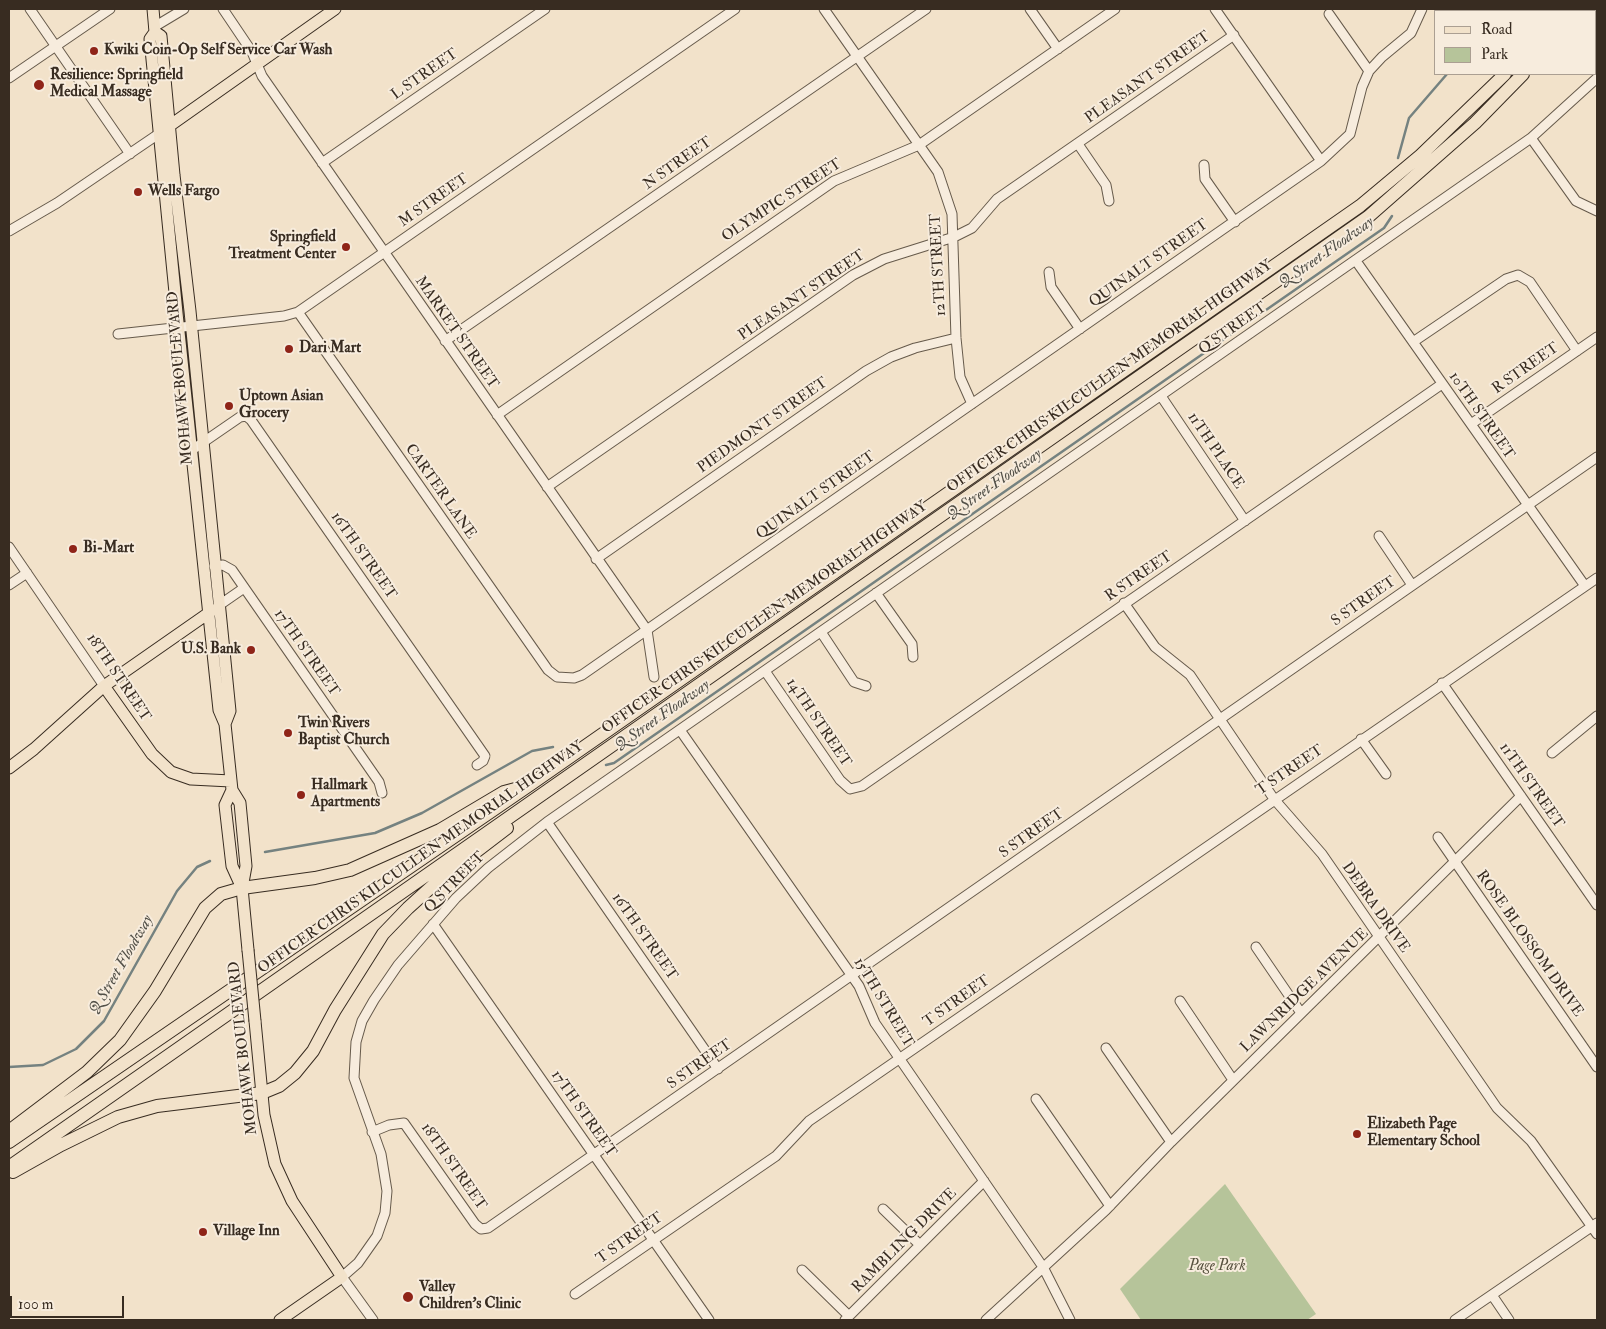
<!DOCTYPE html>
<meta charset="utf-8">
<style>
body{margin:0}
#map{position:relative;width:1606px;height:1329px;overflow:hidden;background:#f2e2ca;font-family:"IM FELL Double Pica",serif}
canvas{display:block}
.frame{position:absolute;inset:0;border:10px solid #382c21;pointer-events:none}
.legend{position:absolute;left:1434px;top:10px;width:162px;height:65px;box-sizing:border-box;background:#f7ecdd;border:1px solid #ab9f92;margin:0;padding:6px 9px;list-style:none;font-size:15px;color:#382c21}
.legend li{display:flex;align-items:center;gap:10px;height:25px}
.legend b{width:25px;border:1px solid #ab9f92}
.scale{position:absolute;left:10px;top:1296px;width:114px;height:22px;box-sizing:border-box;border:2px solid #382c21;border-top:0;padding-left:6px;font-size:15px;line-height:18px;white-space:nowrap;color:#382c21;-webkit-text-stroke:4px #f7ecdd;paint-order:stroke}
</style>
<div id="map">
<canvas width="1606" height="1329"></canvas>
<div class="frame"></div>
<ul class="legend">
<li><b style="height:6px;background:#f2e2ca"></b>Road</li>
<li><b style="height:14px;background:#b6c49a"></b>Park</li>
</ul>
<div class="scale">100 m</div>
</div>
<script>
const context = document.querySelector('canvas').getContext('2d');
context.lineJoin = 'round';
function fill(path, color) { context.fillStyle = color; context.fill(path, 'evenodd'); }
const toPath = rows => new Path2D(rows.map(r => 'M' + r).join(''));
function stroke(path, color, width, dash) { context.strokeStyle = color; context.lineWidth = width; context.lineCap = dash ? 'butt' : 'round'; context.setLineDash(dash || []); context.stroke(path); }
function label(font, color, halo, rows, align = 'center') {
  context.font = font + ' "IM FELL Double Pica",serif'; context.lineWidth = 4; context.setLineDash([]); context.textBaseline = 'middle'; context.strokeStyle = halo; context.fillStyle = color; for (const [text, x, y, turn = 0] of rows) {
    context.save(); context.translate(x, y); context.rotate((+turn || 0) * Math.PI / 180); context.textAlign = isNaN(turn) ? turn : align; if (halo) context.strokeText(text, 0, 0); context.fillText(text, 0, 0); context.restore();
  }
}
const green = toPath([
 [1225,1184,1316,1314,1307,1320,1141,1320,1120,1289]
]);
const stream = toPath([
 [1489,11,1490,9],
 [1398,158,1409,118,1447,74],
 [606,765,614,763,1384,228,1392,216],
 [265,852,375,833,422,813,532,751,553,747],
 [9,1067,43,1065,76,1049,104,1021,177,891,197,867,210,861]
]);
const minor = toPath([
 [30,9,130,154],
 [223,9,252,52,262,76,647,630,654,677],
 [824,9,938,172,952,214,956,338,960,377,972,404],
 [1030,9,1058,49],
 [1215,9,1321,161],
 [1329,14,1369,71],
 [154,27,184,9],
 [9,78,110,9],
 [1531,138,1576,201,1597,211],
 [1078,144,1106,185,1109,201],
 [322,163,545,9],
 [1204,165,1205,179,1235,222],
 [9,231,57,203,160,133],
 [1356,261,1585,586],
 [1049,272,1051,287,1080,329],
 [298,312,548,670,557,677,574,678,582,675,1321,161,1350,134,1362,87,1369,71,1382,57,1411,33,1422,9],
 [118,334,284,316,298,312,735,9],
 [445,341,926,9],
 [1413,342,1506,279,1518,275,1530,282,1577,351],
 [1161,396,1245,521],
 [497,415,834,181,919,145,1115,9],
 [1471,424,1597,337],
 [192,450,240,417,246,416,251,420,485,756,483,761,477,765],
 [547,487,853,275,884,259,954,237,972,228,997,199,1234,35],
 [1379,536,1412,585],
 [9,547,104,686],
 [596,559,866,371,891,357,915,348,956,338],
 [214,566,223,565,232,570,379,782,382,793],
 [9,585,27,573],
 [876,593,912,644,913,657],
 [1124,603,1155,647,1190,675,1274,799,1322,854,1497,1108,1531,1141,1597,1234],
 [218,606,244,588],
 [821,632,854,682,866,686],
 [765,671,840,780,850,789,862,786,1442,384],
 [1442,683,1597,905],
 [680,730,859,986,875,1023,1043,1267,1070,1320],
 [1361,739,1386,774],
 [1552,753,1597,716],
 [547,822,718,1069],
 [1438,837,1597,1067],
 [433,924,709,1320],
 [1256,947,1301,1013],
 [1180,1001,1233,1080],
 [1106,1048,1171,1142],
 [1036,1099,1110,1206],
 [372,1132,389,1125,404,1123,475,1224,481,1229,488,1228,1597,457],
 [883,1209,920,1245],
 [802,1270,849,1316],
 [575,1294,776,1156,809,1121,1597,578],
 [1492,1295,1509,1320],
 [373,1320,342,1277,358,1263,377,1236,385,1213,387,1191,381,1154,354,1078,356,1042,362,1021,374,1000,398,965,456,898,488,868,547,822,1531,138,1597,78],
 [845,1320,984,1181],
 [986,1320,1106,1210,1171,1142,1521,796],
 [1455,1320,1597,1223]
]);
const major = toPath([
 [153,9,155,32,150,39,177,313,219,710,225,724,232,790,240,803,246,866,242,888,248,950],
 [155,32,161,36,174,175,190,311,230,711,225,724],
 [165,129,335,9],
 [104,686,152,754,171,772,191,779,231,781],
 [9,768,34,749,104,686,213,610],
 [232,790,225,805,232,866,242,888],
 [255,1021,264,1115,275,1164,292,1201,342,1277,280,1320]
]);
const highway = toPath([
 [1559,11,1561,9],
 [1578,11,1580,9],
 [9,1131,87,1072,120,1040,155,991,205,908,221,894,242,888,315,878,350,870,440,830,504,792,519,788],
 [9,1142,531,784,1360,206,1421,155,1505,74],
 [9,1167,1368,217,1475,123,1523,74],
 [13,1172,61,1145,118,1117,157,1106,262,1093,279,1086,295,1073,313,1051,335,1010,383,934,408,908,439,880,507,828]
]);
const majorBridge = toPath([
 [248,950,255,1021]
]);
const markers = [
 [94,51,5,"#8f2418"],
 [39,85,6,"#8f2418"],
 [138,192,5,"#8f2418"],
 [346,247,5,"#8f2418"],
 [289,349,5,"#8f2418"],
 [229,406,5,"#8f2418"],
 [73,549,5,"#8f2418"],
 [251,650,5,"#8f2418"],
 [288,733,5,"#8f2418"],
 [301,795,5,"#8f2418"],
 [1357,1134,5,"#8f2418"],
 [203,1232,5,"#8f2418"],
 [408,1297,6,"#8f2418"]
];
const poiNames = [
 ["Kwiki Coin-Op Self Service Car Wash",104,51],
 ["Resilience: Springfield",50,76],
 ["Medical Massage",50,93],
 ["Wells Fargo",148,192],
 ["Springfield",336,238,"right"],
 ["Treatment Center",336,255,"right"],
 ["Dari Mart",299,349],
 ["Uptown Asian",239,397],
 ["Grocery",239,414],
 ["Bi-Mart",83,549],
 ["U.S. Bank",241,650,"right"],
 ["Twin Rivers",298,724],
 ["Baptist Church",298,741],
 ["Hallmark",311,786],
 ["Apartments",311,803],
 ["Elizabeth Page",1367,1125],
 ["Elementary School",1367,1142],
 ["Village Inn",213,1232],
 ["Valley",419,1288],
 ["Children’s Clinic",419,1305]
];
const streetNames = [
 ["L STREET",425,75,-35],
 ["PLEASANT STREET",1148,78,-35],
 ["N STREET",678,164,-35],
 ["M STREET",434,201,-35],
 ["OLYMPIC STREET",782,201,-33],
 ["QUINALT STREET",1149,264,-35],
 ["12TH STREET",939,265,-93],
 ["PLEASANT STREET",802,296,-34],
 ["Q STREET",1233,329,-35],
 ["MARKET STREET",456,333,55],
 ["R STREET",1526,369,-35],
 ["OFFICER CHRIS KILCULLEN MEMORIAL HIGHWAY",1110,377,-35],
 ["MOHAWK BOULEVARD",181,378,-95],
 ["10TH STREET",1481,416,55],
 ["PIEDMONT STREET",763,426,-35],
 ["11TH PLACE",1215,451,56],
 ["CARTER LANE",440,492,55],
 ["QUINALT STREET",816,496,-35],
 ["16TH STREET",363,556,55],
 ["R STREET",1139,577,-34],
 ["S STREET",1364,602,-35],
 ["OFFICER CHRIS KILCULLEN MEMORIAL HIGHWAY",765,618,-35],
 ["17TH STREET",306,653,55],
 ["18TH STREET",118,678,56],
 ["14TH STREET",818,723,56],
 ["T STREET",1290,771,-34],
 ["11TH STREET",1531,786,55],
 ["S STREET",1032,834,-35],
 ["OFFICER CHRIS KILCULLEN MEMORIAL HIGHWAY",421,858,-35],
 ["Q STREET",455,883,-45],
 ["DEBRA DRIVE",1375,908,55],
 ["16TH STREET",644,937,55],
 ["ROSE BLOSSOM DRIVE",1529,944,55],
 ["LAWNRIDGE AVENUE",1305,991,-44],
 ["T STREET",957,1002,-35],
 ["15TH STREET",883,1003,59],
 ["MOHAWK BOULEVARD",244,1048,-96],
 ["S STREET",700,1065,-35],
 ["17TH STREET",583,1114,55],
 ["18TH STREET",453,1167,55],
 ["T STREET",630,1239,-35],
 ["RAMBLING DRIVE",905,1241,-45]
];
const parkNames = [
 ["Page Park",1217,1267]
];
const waterNames = [
 ["Q Street Floodway",1327,253,-35],
 ["Q Street Floodway",995,485,-35],
 ["Q Street Floodway",663,716,-35],
 ["Q Street Floodway",122,965,-60]
];
fill(green, '#b6c49a');
stroke(stream, '#758280', 2.5);
stroke(minor, '#665a4b', 11);
stroke(major, '#382c21', 13);
stroke(highway, '#382c21', 14);
stroke(minor, '#f7ecdd', 9);
stroke(major, '#f2e2ca', 11);
stroke(highway, '#f2e2ca', 12);
stroke(majorBridge, '#382c21', 13, []);
stroke(majorBridge, '#f2e2ca', 11);
for (const [x, y, r, color] of markers) { const dot = new Path2D(); dot.arc(x, y, r, 0, 2 * Math.PI); context.fillStyle = color; context.fill(dot); stroke(dot, '#f7ecdd', 2); }
label('bold 15px', '#382c21', '#f7ecdd', poiNames, 'left');
label('15px', '#382c21', '#f7ecdd', streetNames);
label('italic 15px', '#58523f', '#f7ecdd', parkNames);
label('italic 16px', '#525048', '#f7ecdd', waterNames);
</script>
